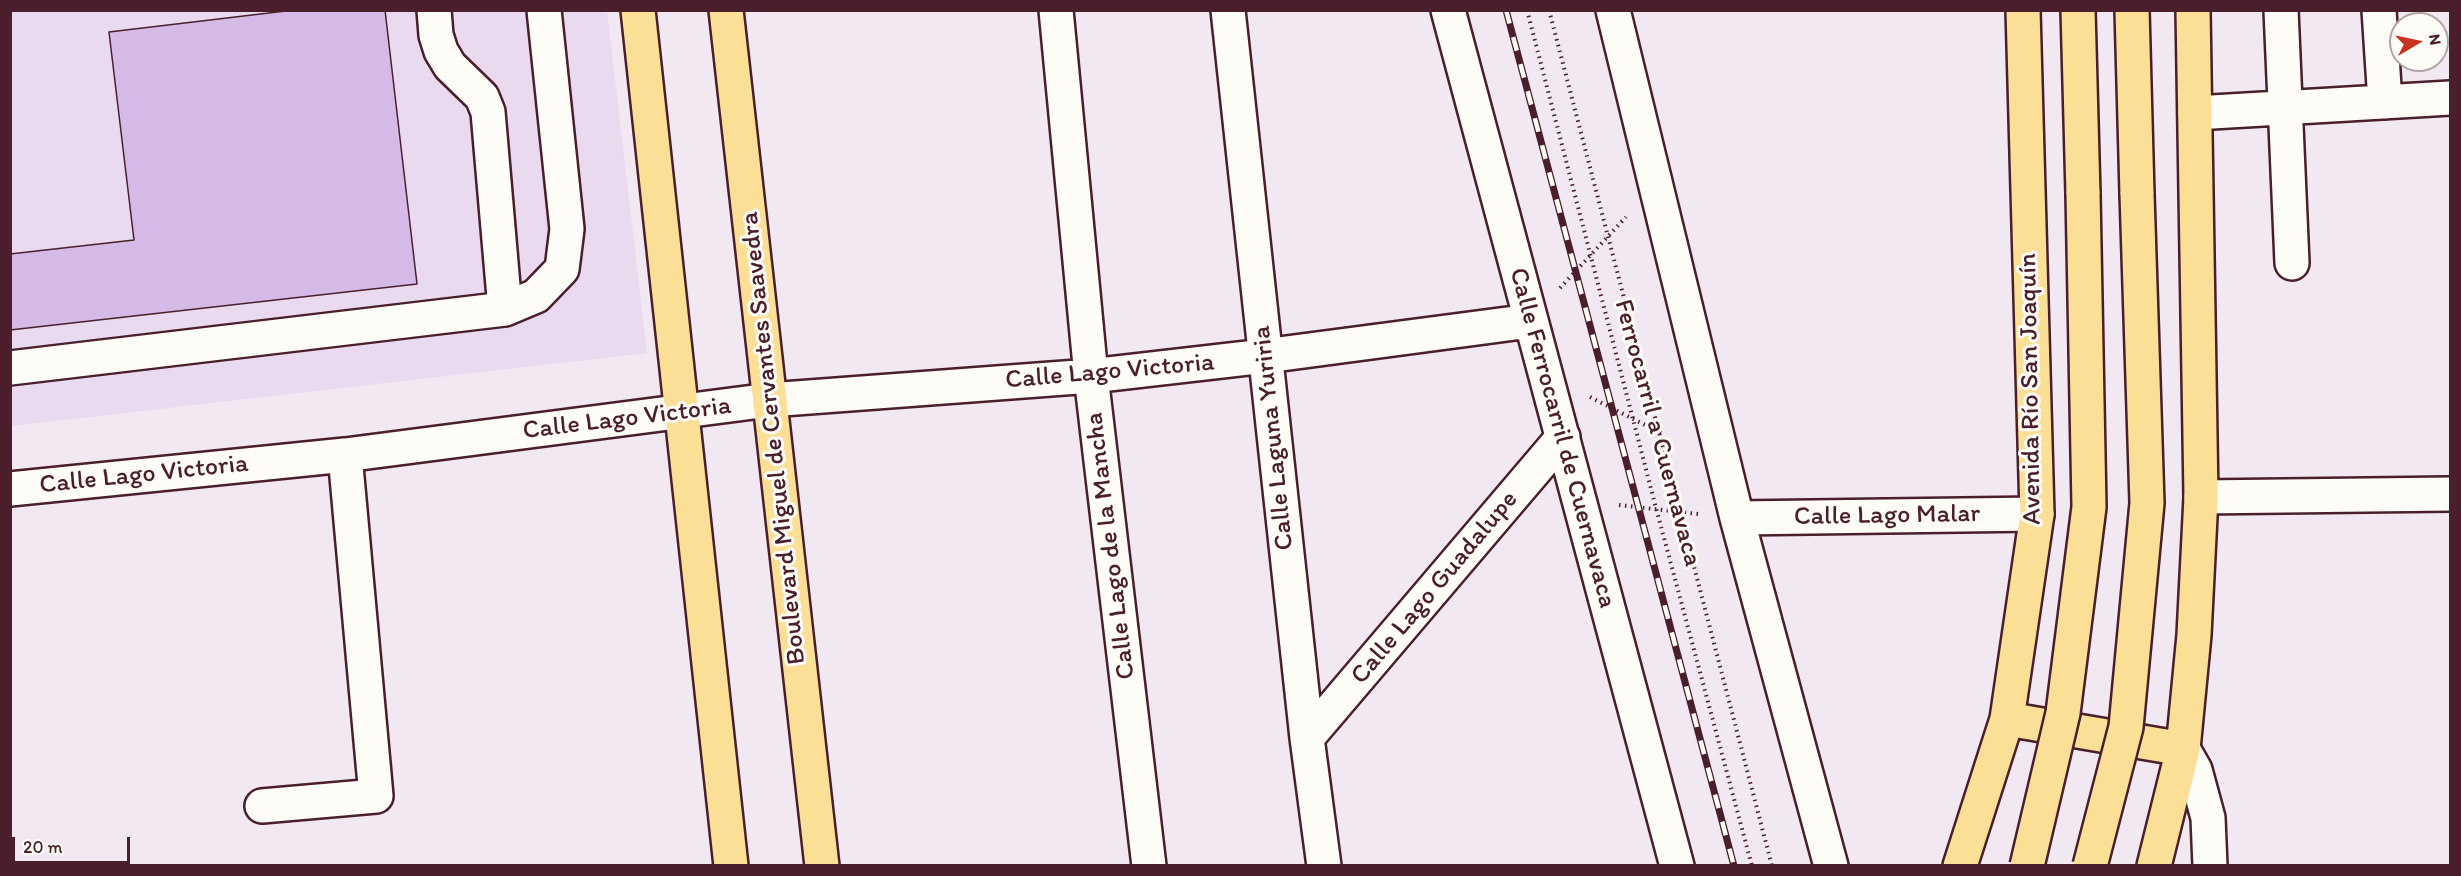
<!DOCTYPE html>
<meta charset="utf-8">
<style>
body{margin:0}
#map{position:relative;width:2461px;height:876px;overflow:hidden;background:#f1e8f2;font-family:Itim,sans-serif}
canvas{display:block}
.frame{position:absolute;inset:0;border:12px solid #4a1f2b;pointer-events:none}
.north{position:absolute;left:2389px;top:12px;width:60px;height:60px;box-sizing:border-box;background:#fdfcf7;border:2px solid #b5a4a5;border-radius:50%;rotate:81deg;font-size:16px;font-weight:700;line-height:24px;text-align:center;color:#4a1f2b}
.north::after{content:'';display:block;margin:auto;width:21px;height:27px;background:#c8321e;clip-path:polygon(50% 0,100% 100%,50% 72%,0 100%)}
.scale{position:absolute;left:12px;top:837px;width:118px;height:27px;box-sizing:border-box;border:3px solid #4a1f2b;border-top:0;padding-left:8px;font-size:18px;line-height:21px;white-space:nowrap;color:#4a1f2b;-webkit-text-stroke:4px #fdfcf7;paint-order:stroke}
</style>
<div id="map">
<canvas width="2461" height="876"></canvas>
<div class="frame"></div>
<div class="north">N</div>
<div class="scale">20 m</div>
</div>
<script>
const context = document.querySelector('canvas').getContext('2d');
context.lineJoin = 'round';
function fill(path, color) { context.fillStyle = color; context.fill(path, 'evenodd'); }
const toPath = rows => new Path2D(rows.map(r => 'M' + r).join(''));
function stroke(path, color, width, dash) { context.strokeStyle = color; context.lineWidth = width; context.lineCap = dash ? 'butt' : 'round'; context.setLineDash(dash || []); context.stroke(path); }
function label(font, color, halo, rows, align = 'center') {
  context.font = font + ' Itim,sans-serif'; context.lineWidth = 6; context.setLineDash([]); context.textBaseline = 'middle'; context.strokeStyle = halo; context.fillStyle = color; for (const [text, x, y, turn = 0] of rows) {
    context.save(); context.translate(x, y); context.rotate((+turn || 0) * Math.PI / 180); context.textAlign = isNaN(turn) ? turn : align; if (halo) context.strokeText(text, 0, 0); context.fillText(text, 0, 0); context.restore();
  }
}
const built = toPath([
 [10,11,607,11,647,353,11,426]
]);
const building = toPath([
 [294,10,385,10,417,284,10,330,10,254,134,240,109,32,294,10]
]);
const path = toPath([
 [1527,10,1656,508,1752,866],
 [1549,10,1772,866],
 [1560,288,1626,217],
 [1590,397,1661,433],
 [1619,505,1698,514]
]);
const minor = toPath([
 [434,10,436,35,441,51,450,66,482,97,488,112,505,309],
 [1056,10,1091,376,1149,866],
 [1228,10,1307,738,1324,866],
 [1448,10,1677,866],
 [1613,10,1737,518,1831,866],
 [2281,10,2292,263],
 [2379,10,2385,102],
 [2195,113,2450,98],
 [10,368,505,309,536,296,562,269,567,229,544,10],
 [10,489,345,455,769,400,1091,376,1265,356,1530,321],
 [2201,497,2450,494],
 [1737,518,2037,514],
 [1307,738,1563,437],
 [2183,749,2195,770,2208,818,2210,866],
 [262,806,376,796,345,455]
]);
const major = toPath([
 [638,10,731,866],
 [726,10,822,866],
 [2007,719,2183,749],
 [1960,866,2007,719,2037,514,2023,10],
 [2154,866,2183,749,2194,635,2201,497,2193,10]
]);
const highway = toPath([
 [2078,10,2083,194],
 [2132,10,2137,194]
]);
const rail = toPath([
 [1506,10,1734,866]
]);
const highwayBridge = toPath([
 [2027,866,2063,713,2089,507,2083,194],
 [2090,866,2126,727,2147,503,2137,194]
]);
const streetNames = [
 ["Calle Lago Victoria",1110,372,-5],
 ["Avenida Río San Joaquín",2031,389,-91],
 ["Calle Lago Victoria",627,419,-7],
 ["Ferrocarril a Cuernavaca",1657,433,75],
 ["Boulevard Miguel de Cervantes Saavedra",774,438,-96],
 ["Calle Laguna Yuriria",1274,438,-96],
 ["Calle Ferrocarril de Cuernavaca",1562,438,75],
 ["Calle Lago Victoria",144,475,-6],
 ["Calle Lago Malar",1887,516,-1],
 ["Calle Lago de la Mancha",1111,546,-97],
 ["Calle Lago Guadalupe",1435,588,-50]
];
fill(built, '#e9daef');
fill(building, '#d5b9e7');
stroke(building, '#4a1f2b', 1.5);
stroke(minor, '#4a1f2b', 38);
stroke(major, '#4a1f2b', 38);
stroke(highway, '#4a1f2b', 38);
stroke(path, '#4a1f2b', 4, [1.5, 4.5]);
stroke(minor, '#fdfcf7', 33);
stroke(major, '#fbdf96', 33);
stroke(highway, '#fbdf96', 33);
stroke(rail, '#4a1f2b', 7);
stroke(rail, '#fdfcf7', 4.5, [14]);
stroke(highwayBridge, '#4a1f2b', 38, []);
stroke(highwayBridge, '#fbdf96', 33);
label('26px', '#4a1f2b', '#fdfcf7', streetNames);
</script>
